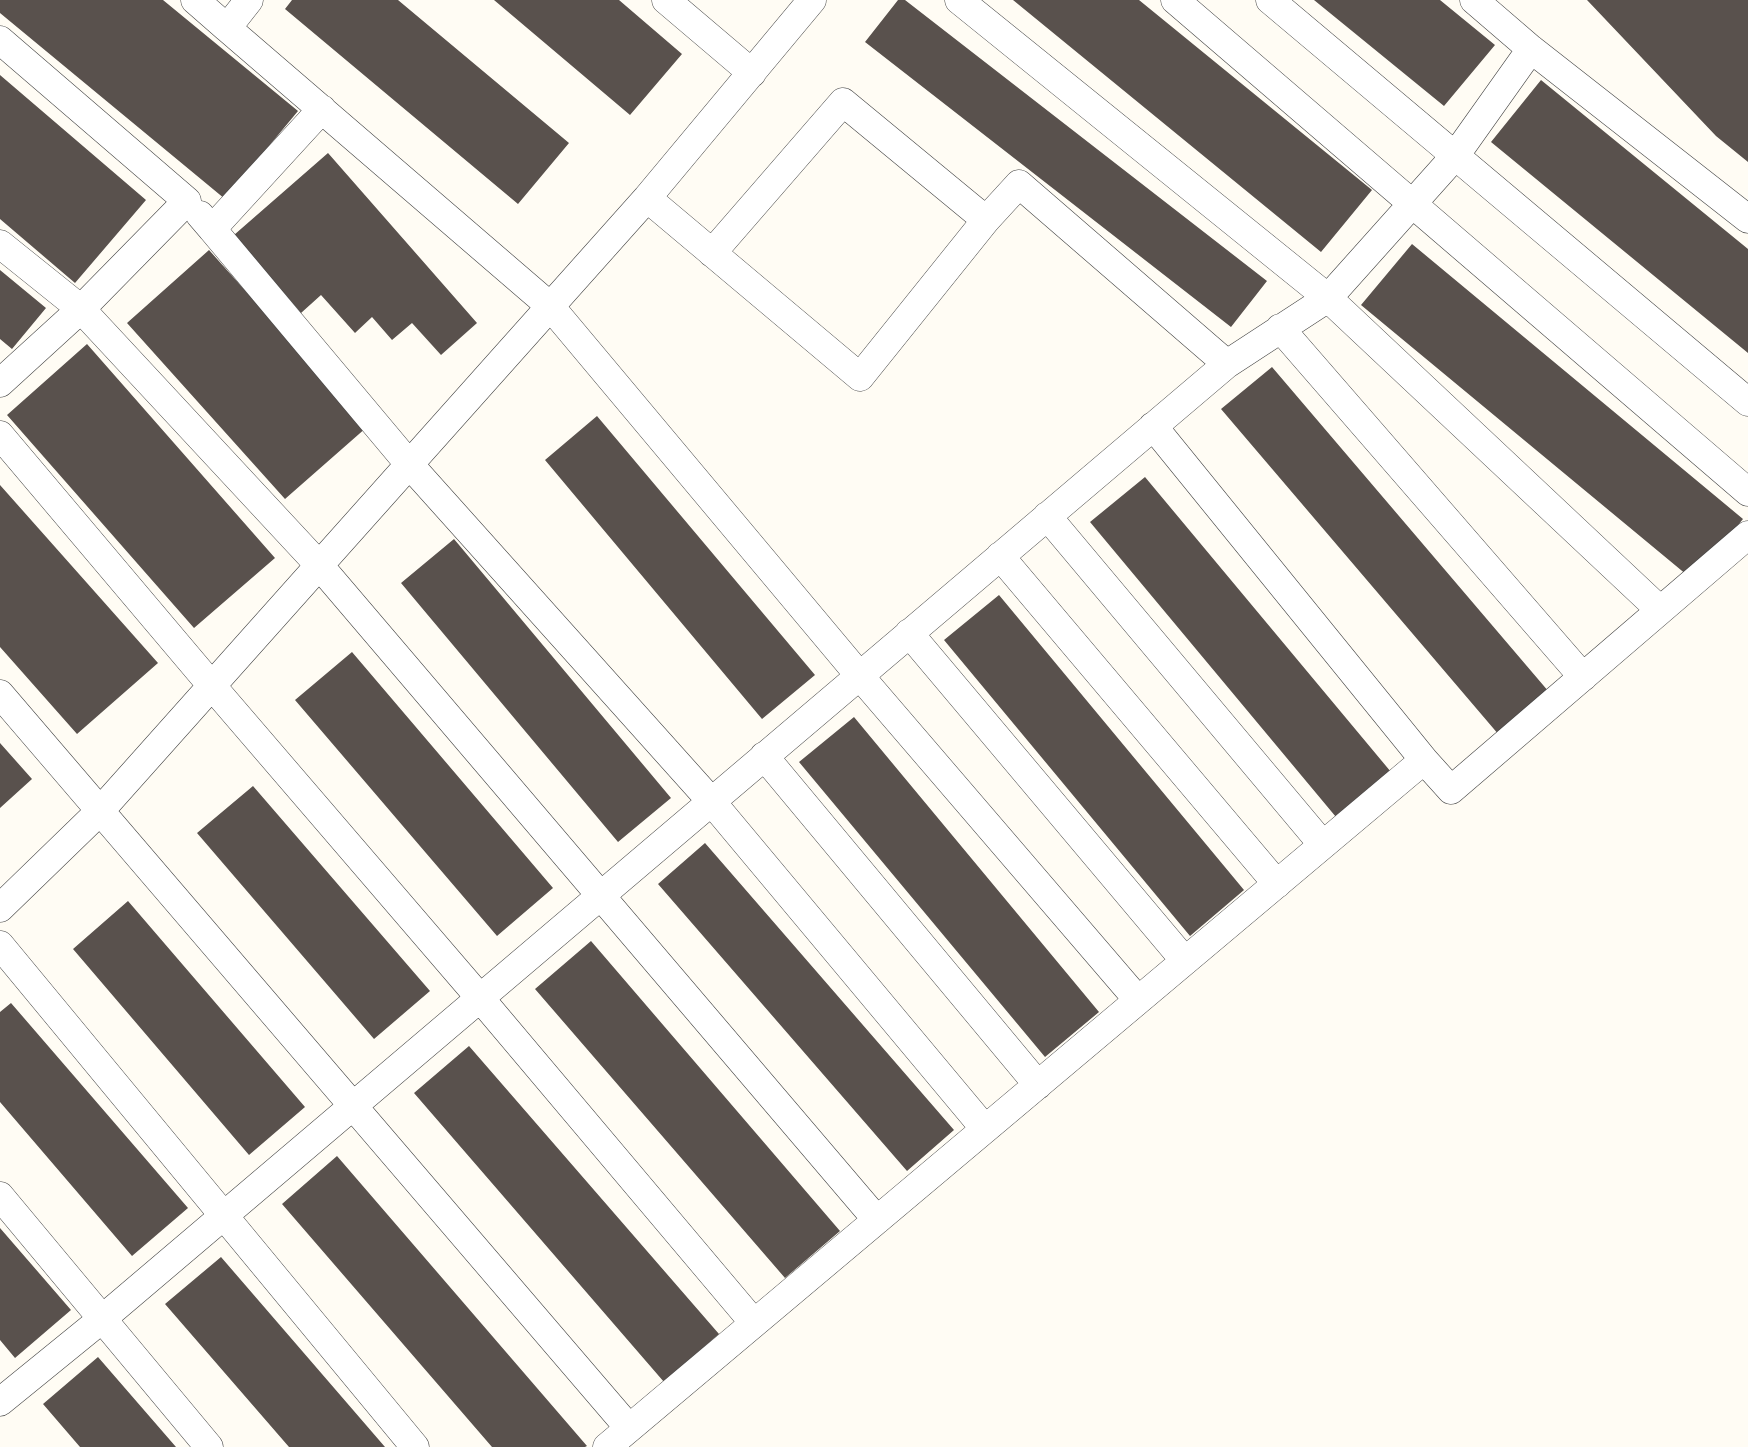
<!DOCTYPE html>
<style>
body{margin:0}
canvas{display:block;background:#fffcf4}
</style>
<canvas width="1748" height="1447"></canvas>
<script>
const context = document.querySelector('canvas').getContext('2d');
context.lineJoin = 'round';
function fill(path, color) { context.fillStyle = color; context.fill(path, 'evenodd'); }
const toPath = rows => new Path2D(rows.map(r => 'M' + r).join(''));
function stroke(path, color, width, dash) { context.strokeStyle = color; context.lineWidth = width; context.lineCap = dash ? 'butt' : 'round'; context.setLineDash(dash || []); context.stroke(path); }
const building = toPath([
 [0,0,163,0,298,111,225,199,0,13],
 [292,0,398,0,569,143,518,204,285,9],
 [494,0,619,0,682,54,630,115],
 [898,0,905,0,1267,281,1231,327,865,42],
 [1013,0,1139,0,1372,190,1321,252],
 [1314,0,1440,0,1495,45,1444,106],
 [1587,0,1748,0,1748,162,1716,136],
 [0,75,146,200,75,283,0,219],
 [1541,80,1748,249,1748,353,1491,142],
 [328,153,477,323,441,355,412,323,392,340,372,317,355,333,321,295,301,313,234,235],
 [1412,244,1743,519,1693,580,1361,305],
 [209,250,367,427,285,499,127,323],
 [0,270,46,308,12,349,0,339],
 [87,344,275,558,194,628,7,415],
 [1272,367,1549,692,1499,735,1221,409],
 [597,416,815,675,762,719,545,460],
 [1145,477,1391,772,1336,817,1090,522],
 [0,485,158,663,77,734,0,647],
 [454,539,671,798,618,842,401,583],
 [999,595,1244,890,1190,936,944,640],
 [352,652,553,888,497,936,295,700],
 [854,717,1099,1012,1045,1057,799,762],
 [0,743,32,779,0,808],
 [253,786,430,991,374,1039,197,833],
 [705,843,954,1130,907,1171,658,884],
 [128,901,305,1107,249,1155,73,949],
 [591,941,840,1231,785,1278,535,989],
 [11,1003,188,1208,132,1256,0,1102,0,1012],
 [469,1046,719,1334,664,1382,414,1093],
 [337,1156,587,1446,585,1447,492,1447,282,1204],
 [0,1228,71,1310,15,1358,0,1340],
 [221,1257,385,1447,289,1447,165,1304],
 [98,1357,176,1447,80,1447,43,1404]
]);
const minor = toPath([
 [195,0,227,28],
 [249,0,227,28,550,306,859,675,1138,1000],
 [666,0,752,73],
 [959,0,1328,298,1660,610],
 [1175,0,1748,492],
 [1270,0,1748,402],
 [1474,0,1531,49,1748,219],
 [0,40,187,201,81,309,0,383],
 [647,198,860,377,986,220,843,102,712,253],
 [200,215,212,229,322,109],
 [986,220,1019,184,1227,364],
 [212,229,409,464,711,801,985,1129],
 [0,244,81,309,319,565,877,1220],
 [1280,328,1583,677],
 [1153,426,1424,760],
 [0,435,212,686,480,998,754,1323],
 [1047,516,1323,845],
 [1000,556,1277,884],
 [909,633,1185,961],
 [0,694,629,1428],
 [764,756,1038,1085],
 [0,908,100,811,647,198,812,0],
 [0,945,415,1447],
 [0,1196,209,1447],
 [0,1402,102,1319,1227,364,1328,298,1455,156,1531,49],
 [607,1447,1424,760,1451,790,1748,535]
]);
fill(building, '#59514d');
stroke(minor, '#444', 29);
stroke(minor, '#fff', 28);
</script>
